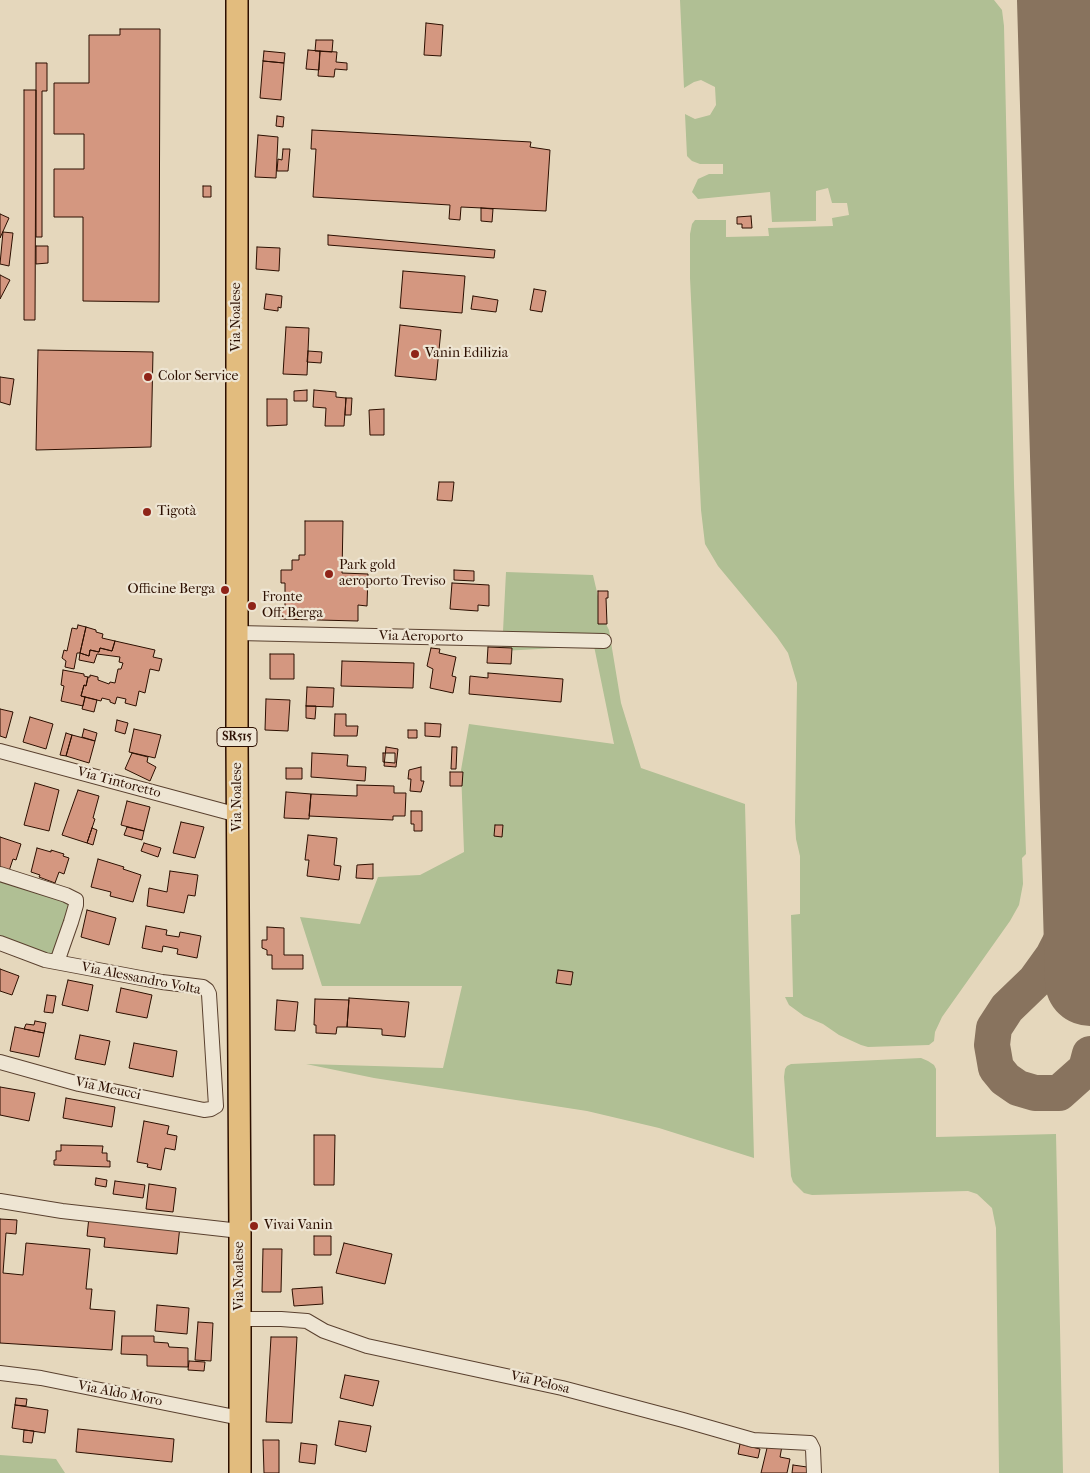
<!DOCTYPE html>
<meta charset="utf-8">
<style>
body{margin:0}
canvas{display:block;background:#e5d7bc}
</style>
<canvas width="1090" height="1473"></canvas>
<script>
const context = document.querySelector('canvas').getContext('2d');
context.lineJoin = 'round';
function fill(path, color) { context.fillStyle = color; context.fill(path, 'evenodd'); }
const toPath = rows => new Path2D(rows.map(r => 'M' + r).join(''));
function stroke(path, color, width, dash) { context.strokeStyle = color; context.lineWidth = width; context.lineCap = dash ? 'butt' : 'round'; context.setLineDash(dash || []); context.stroke(path); }
function label(font, color, halo, rows, align = 'center') {
  context.font = font + ' "IM FELL French Canon",serif'; context.lineWidth = 4.5; context.setLineDash([]); context.textBaseline = 'middle'; context.strokeStyle = halo; context.fillStyle = color; for (const [text, x, y, turn = 0] of rows) {
    context.save(); context.translate(x, y); context.rotate((+turn || 0) * Math.PI / 180); context.textAlign = isNaN(turn) ? turn : align; if (halo) context.strokeText(text, 0, 0); context.fillText(text, 0, 0); context.restore();
  }
}
const green = toPath([
 [680,0,994,0,1002,10,1004,26,1014,484,1026,854,1022,858,1023,884,1019,905,1010,921,942,1017,935,1032,934,1041,929,1045,868,1047,861,1045,839,1035,823,1024,804,1016,789,1005,785,997,793,997,791,915,800,914,800,856,796,839,795,822,797,683,788,653,777,637,718,566,705,544,701,510,690,278,690,234,692,224,695,220,726,220,726,237,769,236,768,228,833,226,832,218,849,215,847,203,832,203,828,188,816,191,816,221,772,222,770,192,698,199,692,192,698,179,709,174,723,174,723,164,700,164,692,161,687,156,685,114,695,119,710,115,716,105,715,87,701,80,694,82,684,88],
 [506,572,593,575,603,618,609,630,621,703,641,768,745,804,754,1158,659,1128,587,1111,374,1078,306,1064,443,1068,462,986,322,986,300,917,360,924,378,877,420,875,464,852,461,770,469,724,614,744,594,646,502,651],
 [0,880,68,902,73,906,54,958,0,938],
 [921,1058,928,1061,934,1065,936,1069,936,1137,1056,1134,1063,1473,999,1473,996,1228,992,1208,977,1194,968,1191,812,1195,804,1193,793,1182,791,1176,784,1077,785,1069,787,1066,791,1064],
 [0,1455,56,1459,65,1473,0,1473]
]);
const taxiway = toPath([
 [1087,856,1072,919,1053,956,1035,981,1007,1008,994,1028,992,1045,996,1068,1005,1079,1018,1088,1035,1093,1059,1093,1086,1069,1090,1054]
]);
const runway = toPath([
 [1062,0,1090,981]
]);
const building = toPath([
 [426,23,443,25,441,56,424,55,426,23],
 [120,29,160,29,159,302,83,301,83,217,54,217,54,169,84,169,84,134,54,134,54,83,89,83,89,35,120,35,120,29],
 [316,40,333,40,332,52,315,51,316,40],
 [308,50,320,51,319,70,306,69,308,50],
 [264,51,285,53,284,63,263,61,264,51],
 [320,51,337,52,336,62,347,63,347,70,335,69,334,77,318,76,320,51],
 [263,61,284,63,281,100,260,98,263,61],
 [36,63,47,63,47,91,42,91,42,237,36,237,36,63],
 [24,90,36,90,35,320,24,320,24,90],
 [277,116,284,117,283,127,276,126,277,116],
 [312,130,531,142,530,147,550,150,546,211,461,207,460,220,449,219,450,205,313,197,316,149,311,149,312,130],
 [258,135,278,137,276,178,255,177,258,135],
 [283,149,290,149,288,171,277,171,278,159,282,160,283,149],
 [203,186,211,186,211,197,203,197,203,186],
 [481,208,493,209,492,222,481,221,481,208],
 [0,214,9,218,0,238,0,214],
 [751,216,752,228,742,228,742,224,737,224,737,217,751,216],
 [3,232,13,233,9,266,0,264,3,232],
 [328,235,495,250,494,258,328,245,328,235],
 [36,246,48,246,48,263,36,264,36,246],
 [257,247,280,248,279,271,256,269,257,247],
 [403,271,465,276,462,313,400,308,403,271],
 [0,275,10,280,0,299,0,275],
 [534,289,546,291,542,312,530,310,534,289],
 [266,294,282,296,281,308,278,307,278,311,264,309,266,294],
 [473,296,498,300,496,312,471,309,473,296],
 [400,325,441,330,436,380,395,376,400,325],
 [286,327,309,328,307,375,283,374,286,327],
 [38,350,153,352,151,447,36,450,38,350],
 [308,351,322,352,321,363,307,362,308,351],
 [0,377,14,379,10,405,0,402,0,377],
 [307,390,307,401,294,401,294,391,307,390],
 [314,390,336,392,336,397,346,398,344,426,325,426,326,408,313,407,314,390],
 [346,398,352,398,351,415,345,415,346,398],
 [267,399,287,399,287,425,267,426,267,399],
 [384,409,384,435,370,435,369,410,384,409],
 [439,482,454,482,452,501,437,500,439,482],
 [305,521,343,521,342,573,368,574,367,606,358,605,358,621,280,619,280,607,285,607,285,583,281,583,281,570,292,570,292,560,299,560,299,555,305,555,305,521],
 [454,570,474,571,474,581,454,580,454,570],
 [452,583,489,585,489,606,478,605,478,611,450,609,452,583],
 [598,591,608,591,608,598,606,598,607,624,598,624,598,591],
 [78,625,86,627,80,653,77,653,74,669,65,667,66,661,62,658,64,650,67,651,72,628,77,629,78,625],
 [86,627,96,630,96,632,103,634,102,638,115,641,112,651,100,648,99,652,90,650,89,656,80,653,86,627],
 [115,641,155,650,153,657,162,659,159,671,150,669,145,693,139,691,136,706,125,703,126,699,117,697,115,704,110,702,110,700,102,698,101,701,81,696,84,685,86,686,88,677,90,677,90,675,98,677,98,680,109,684,110,682,115,683,118,669,121,669,123,663,119,662,120,657,97,654,94,663,79,660,80,653,89,656,90,650,99,652,100,648,112,651,115,641],
 [488,647,512,648,511,664,487,663,488,647],
 [431,648,440,649,439,653,456,657,452,676,456,677,453,693,430,688,433,669,427,666,431,648],
 [270,654,294,654,294,679,270,679,270,654],
 [342,661,414,663,413,688,341,686,342,661],
 [63,670,84,674,84,676,88,677,86,686,84,685,81,696,85,697,83,706,61,701,64,686,61,685,63,670],
 [488,673,563,679,561,702,469,694,470,676,488,678,488,673],
 [307,687,334,688,333,707,306,706,307,687],
 [85,697,97,700,94,712,82,709,85,697],
 [266,699,290,700,288,731,265,730,266,699],
 [306,706,316,706,315,719,306,718,306,706],
 [0,709,13,712,6,738,0,736,0,709],
 [335,714,346,714,346,726,358,726,357,736,334,736,335,714],
 [30,717,53,724,46,749,23,742,30,717],
 [117,720,128,723,125,734,115,731,117,720],
 [425,723,441,724,440,737,425,736,425,723],
 [84,729,97,733,95,741,82,737,84,729],
 [134,729,161,735,155,758,129,752,134,729],
 [408,730,417,730,417,738,408,738,408,730],
 [66,733,72,735,66,756,60,755,66,733],
 [72,735,95,741,89,763,66,756,72,735],
 [386,747,398,749,396,767,384,766,386,747],
 [452,747,457,747,456,769,451,769,452,747],
 [132,753,148,757,147,762,156,767,150,781,125,769,132,753],
 [312,753,348,755,347,766,366,767,365,781,311,777,312,753],
 [383,753,395,753,395,763,383,762,383,753],
 [421,767,421,781,424,781,421,792,410,791,411,779,408,779,409,770,421,767],
 [286,768,302,768,302,779,286,779,286,768],
 [450,772,463,772,462,786,450,786,450,772],
 [35,783,59,790,49,831,24,825,35,783],
 [357,785,394,786,394,793,406,793,405,816,393,816,393,820,309,816,311,794,357,796,357,785],
 [78,790,99,796,93,818,95,819,87,843,62,835,78,790],
 [286,792,311,794,309,819,284,818,286,792],
 [127,801,150,807,144,831,121,825,127,801],
 [411,811,422,811,422,831,414,831,414,824,411,824,411,811],
 [181,822,204,827,195,858,173,853,181,822],
 [495,825,503,825,502,837,494,836,495,825],
 [127,827,144,831,142,840,124,835,127,827],
 [92,828,97,830,93,845,87,843,92,828],
 [308,835,337,838,334,865,341,866,339,880,307,876,309,860,305,860,308,835],
 [0,837,21,844,16,860,13,859,9,871,0,868,0,837],
 [144,843,161,848,158,857,141,851,144,843],
 [37,848,51,852,51,850,64,854,63,856,69,858,64,874,59,872,55,883,39,877,40,875,31,872,37,848],
 [98,859,124,867,123,869,141,875,133,902,110,896,111,892,91,887,98,859],
 [373,864,373,879,356,878,357,865,373,864],
 [170,871,198,875,195,896,188,895,184,913,147,906,149,888,167,892,170,871],
 [87,910,116,918,109,945,81,937,87,910],
 [146,926,167,930,166,935,179,937,180,932,201,936,197,958,177,954,178,949,163,946,162,952,142,948,146,926],
 [267,927,284,928,284,955,303,955,303,969,272,969,272,955,267,955,267,950,262,948,262,940,267,940,267,927],
 [0,969,19,976,12,995,0,991,0,969],
 [558,970,573,972,571,985,556,983,558,970],
 [68,980,93,985,88,1011,62,1005,68,980],
 [121,988,152,995,147,1018,116,1012,121,988],
 [47,995,56,996,53,1013,44,1012,47,995],
 [349,998,409,1002,405,1037,382,1035,382,1029,347,1027,349,998],
 [315,999,349,1000,347,1027,337,1027,336,1034,316,1033,316,1025,314,1025,315,999],
 [277,1000,298,1002,295,1031,275,1030,277,1000],
 [35,1021,46,1023,44,1033,24,1029,26,1024,34,1025,35,1021],
 [15,1027,44,1033,39,1057,10,1051,15,1027],
 [80,1035,110,1041,105,1065,75,1059,80,1035],
 [134,1043,177,1051,173,1077,129,1068,134,1043],
 [0,1087,35,1093,29,1121,0,1115,0,1087],
 [66,1098,115,1107,112,1127,63,1118,66,1098],
 [144,1121,169,1126,167,1134,177,1136,175,1150,165,1148,161,1170,147,1167,148,1164,137,1162,144,1121],
 [314,1135,335,1135,334,1185,314,1185,314,1135],
 [61,1145,103,1146,102,1153,107,1153,107,1161,110,1161,110,1167,54,1165,54,1160,56,1160,56,1151,61,1151,61,1145],
 [96,1178,107,1180,106,1187,95,1185,96,1178],
 [115,1181,145,1185,143,1198,113,1194,115,1181],
 [149,1184,176,1188,173,1212,146,1209,149,1184],
 [89,1217,180,1226,177,1254,104,1247,105,1238,87,1236,89,1217],
 [0,1219,17,1220,16,1234,6,1233,3,1273,23,1275,26,1243,90,1249,86,1289,92,1289,90,1309,115,1311,112,1350,0,1343,0,1219],
 [314,1236,331,1236,331,1255,314,1255,314,1236],
 [344,1243,392,1254,385,1284,336,1273,344,1243],
 [263,1249,282,1249,281,1292,262,1292,263,1249],
 [322,1287,323,1304,294,1306,292,1289,322,1287],
 [157,1305,189,1308,187,1334,155,1331,157,1305],
 [198,1322,213,1323,211,1361,195,1360,198,1322],
 [122,1336,154,1336,154,1342,168,1343,169,1347,188,1348,188,1367,147,1366,147,1355,121,1354,122,1336],
 [271,1337,297,1337,292,1423,266,1422,271,1337],
 [189,1361,205,1362,204,1371,188,1370,189,1361],
 [345,1375,379,1381,373,1406,340,1398,345,1375],
 [16,1398,27,1399,26,1406,15,1405,16,1398],
 [15,1405,48,1410,45,1433,12,1428,15,1405],
 [339,1421,371,1426,366,1452,335,1445,339,1421],
 [78,1429,174,1439,172,1462,76,1452,78,1429],
 [24,1430,34,1431,32,1443,23,1442,24,1430],
 [263,1440,279,1440,279,1473,264,1473,263,1440],
 [301,1443,317,1445,315,1464,299,1462,301,1443],
 [740,1444,760,1449,758,1458,738,1454,740,1444],
 [768,1444,782,1446,780,1457,790,1459,787,1473,761,1473,768,1444],
 [793,1465,807,1467,811,1473,792,1473,793,1465]
]);
const street = toPath([
 [238,633,604,641],
 [0,751,238,815],
 [0,874,66,895,76,900,76,905,71,922,57,962],
 [0,943,45,960,162,982,203,987,207,990,209,994,216,1106],
 [0,1062,79,1084,204,1110,211,1109,216,1106],
 [0,1201,62,1211,240,1231],
 [240,1319,281,1319,307,1321,324,1331,367,1346,562,1388,683,1420,753,1440,810,1443,813,1449,814,1473],
 [0,1373,41,1378,240,1418]
]);
const primary = toPath([
 [237,0,237,744,240,1231,240,1473]
]);
const markers = [
 [415,354,5,"#8f2418"],
 [148,377,5,"#8f2418"],
 [147,512,5,"#8f2418"],
 [329,574,5,"#8f2418"],
 [225,590,5,"#8f2418"],
 [252,606,5,"#8f2418"],
 [254,1226,5,"#8f2418"]
];
const shields = [
 [237,737,40]
];
const shieldNames = [
 ["SR515",237,737]
];
const streetNames = [
 ["Via Noalese",237,317,-90],
 ["Via Aeroporto",421,637,1],
 ["Via Tintoretto",119,783,15],
 ["Via Noalese",238,797,-90],
 ["Via Alessandro Volta",141,979,11],
 ["Via Meucci",108,1089,12],
 ["Via Noalese",240,1276,-90],
 ["Via Pelosa",540,1383,13],
 ["Via Aldo Moro",120,1394,11]
];
const poiNames = [
 ["Vanin Edilizia",425,354],
 ["Color Service",158,377],
 ["Tigotà",157,512],
 ["Park gold",339,566],
 ["aeroporto Treviso",339,582],
 ["Officine Berga",215,590,"right"],
 ["Fronte",262,598],
 ["Off. Berga",262,614],
 ["Vivai Vanin",264,1226]
];
fill(green, '#b0bf94');
stroke(taxiway, '#88735e', 36);
stroke(runway, '#88735e', 90);
fill(building, '#d49780');
stroke(building, '#2c0f00', 1);
stroke(street, '#5a412f', 16);
stroke(primary, '#2c0f00', 24);
stroke(street, '#eee5d3', 14);
stroke(primary, '#e2bc7e', 21);
for (const [x, y, r, color] of markers) { const dot = new Path2D(); dot.arc(x, y, r, 0, 2 * Math.PI); context.fillStyle = color; context.fill(dot); stroke(dot, '#eee5d3', 2); }
for (const [x, y, w] of shields) { const box = new Path2D(); box.roundRect(x - w / 2, y - 9.5, w, 19, 4); context.fillStyle = '#eee5d3'; context.fill(box); stroke(box, '#2c0f00', 1); }
label('bold 12px', '#2c0f00', null, shieldNames);
label('14px', '#2c0f00', '#eee5d3', streetNames);
label('14px', '#2c0f00', '#eee5d3', poiNames, 'left');
</script>
